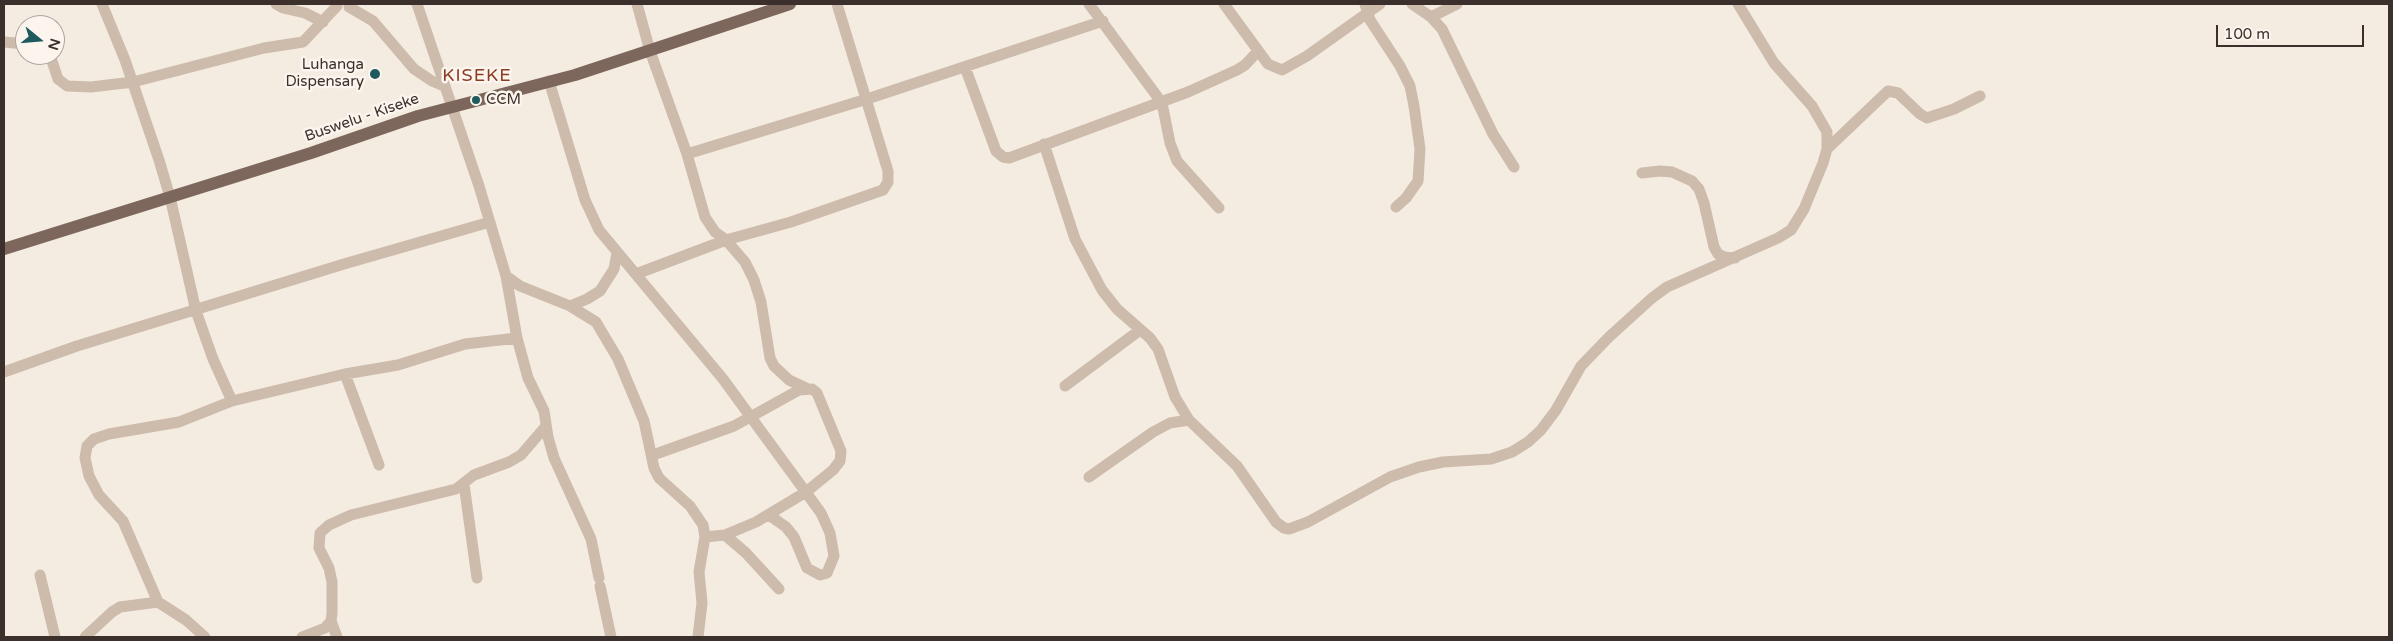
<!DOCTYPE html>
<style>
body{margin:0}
#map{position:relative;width:2393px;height:641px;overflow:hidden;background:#f4ebe1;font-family:"Varela Round",sans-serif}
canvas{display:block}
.frame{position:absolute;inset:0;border:5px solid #3b302b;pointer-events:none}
.north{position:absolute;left:15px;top:15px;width:50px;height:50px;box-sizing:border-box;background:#fbf5ee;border:1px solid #aea6a0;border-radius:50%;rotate:107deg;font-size:14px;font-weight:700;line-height:20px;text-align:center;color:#3b302b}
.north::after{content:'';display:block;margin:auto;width:18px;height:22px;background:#1f5a5e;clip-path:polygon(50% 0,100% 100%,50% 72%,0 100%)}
.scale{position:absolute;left:2216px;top:25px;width:148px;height:22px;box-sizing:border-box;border:2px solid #3b302b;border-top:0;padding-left:6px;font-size:15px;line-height:18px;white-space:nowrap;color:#3b302b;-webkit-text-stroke:4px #fbf5ee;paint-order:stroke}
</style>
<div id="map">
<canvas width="2393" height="641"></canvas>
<div class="frame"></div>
<div class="north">N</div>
<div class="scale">100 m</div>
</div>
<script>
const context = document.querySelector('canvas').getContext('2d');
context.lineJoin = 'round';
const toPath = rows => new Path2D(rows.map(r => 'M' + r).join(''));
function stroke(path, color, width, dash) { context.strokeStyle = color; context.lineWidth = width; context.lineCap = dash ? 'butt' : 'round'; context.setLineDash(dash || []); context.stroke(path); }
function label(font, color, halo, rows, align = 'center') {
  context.font = font + ' "Varela Round",sans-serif'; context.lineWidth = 5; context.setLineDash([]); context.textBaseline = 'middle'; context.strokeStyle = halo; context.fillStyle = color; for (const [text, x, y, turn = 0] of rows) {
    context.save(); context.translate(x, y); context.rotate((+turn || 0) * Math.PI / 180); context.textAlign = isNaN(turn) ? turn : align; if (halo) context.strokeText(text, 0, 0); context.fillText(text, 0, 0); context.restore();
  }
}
const minor = toPath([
 [102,4,125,60,159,160,170,197,196,311,213,359,232,401],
 [276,4,283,8,305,13,323,22],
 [417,4,479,186,506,276,520,286,570,306,596,322,618,359,644,421,654,468,659,478,690,506,703,525,705,537,699,572,702,603,698,637],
 [637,4,650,51,687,154,705,217,715,232,726,240,745,262,754,280,761,302,770,358,774,366,789,380,806,388],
 [1089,4,1162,103,1170,143,1177,161,1219,208],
 [1224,4,1268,64,1282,70,1307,56,1380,4],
 [1365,4,1370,20,1400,66,1410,86,1414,106,1420,149,1418,181,1406,198,1396,207],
 [1412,4,1431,17,1442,29,1493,134,1514,167],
 [349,7,373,21,414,69,432,81,444,86],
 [1431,17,1457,4],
 [4,42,25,44],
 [50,55,58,79,67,86,91,87,133,82,264,48,303,42,337,6],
 [965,67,996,151,1003,157,1009,158,1188,92,1237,70,1245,65,1258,51],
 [549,81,585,200,599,230,723,379,821,513,830,533,834,556,827,573,820,575,807,568,794,537,786,527,769,515],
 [1044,144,1075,239,1102,290,1117,309,1150,338,1158,349,1175,397,1189,420,1237,466,1276,522,1284,528,1289,529,1308,522,1390,477,1419,467,1443,462,1491,459,1512,452,1528,442,1541,430,1556,410,1581,366,1609,337,1652,298,1667,287,1778,238,1791,230,1804,209,1823,163,1827,149,1827,132,1812,106,1774,63,1738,4],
 [1827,149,1888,91,1898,93,1920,114,1927,118,1954,109,1980,96],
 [687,154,867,99,1103,21],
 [1642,173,1660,171,1672,172,1692,181,1699,189,1704,203,1714,247,1718,254,1724,257,1735,258],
 [636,274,726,240,791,222,883,190,888,182,888,171,837,4],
 [506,276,517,338,528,378,544,411,548,437,554,458,591,539,599,578],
 [570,306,587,299,600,291,614,269,617,253],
 [4,372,77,346,344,264,490,222],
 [345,374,379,465],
 [1065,386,1140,330],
 [653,455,734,426,799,390,812,389,817,393,841,451,840,461,833,470,806,492,756,522,725,535,705,537],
 [1089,477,1153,432,1170,423,1189,420],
 [464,484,477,578],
 [725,535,746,553,779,589],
 [40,575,55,637],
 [600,586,611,637],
 [331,621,337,637],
 [85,637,112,612,120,607,158,602],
 [205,637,186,620,158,602,123,521,99,495,89,476,85,458,87,446,94,439,109,434,179,422,232,401,345,374,398,365,465,344,517,338],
 [302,637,325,628,331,621,332,613,332,582,329,568,319,548,320,533,329,525,351,515,456,489,474,475,509,462,521,455,546,426]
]);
const major = toPath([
 [4,249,311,153,418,116,575,75,790,4]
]);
const markers = [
 [375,74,6,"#1f5a5e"],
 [476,100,5,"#1f5a5e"]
];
const poiNames = [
 ["Luhanga",364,65],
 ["Dispensary",364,82],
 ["CCM",486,100,"left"]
];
const streetNames = [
 ["Buswelu - Kiseke",362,118,-19]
];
const quarterNames = [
 ["KISEKE",477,76]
];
stroke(minor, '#cdbbac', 11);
stroke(major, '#7d675c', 12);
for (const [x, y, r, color] of markers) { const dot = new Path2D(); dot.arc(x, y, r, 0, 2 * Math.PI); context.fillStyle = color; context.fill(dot); stroke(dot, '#fbf5ee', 2); }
label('15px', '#3b302b', '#fbf5ee', poiNames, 'right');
label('15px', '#3b302b', '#fbf5ee', streetNames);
context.letterSpacing = '1px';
label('18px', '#8c3b22', '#fbf5ee', quarterNames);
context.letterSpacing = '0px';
</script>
